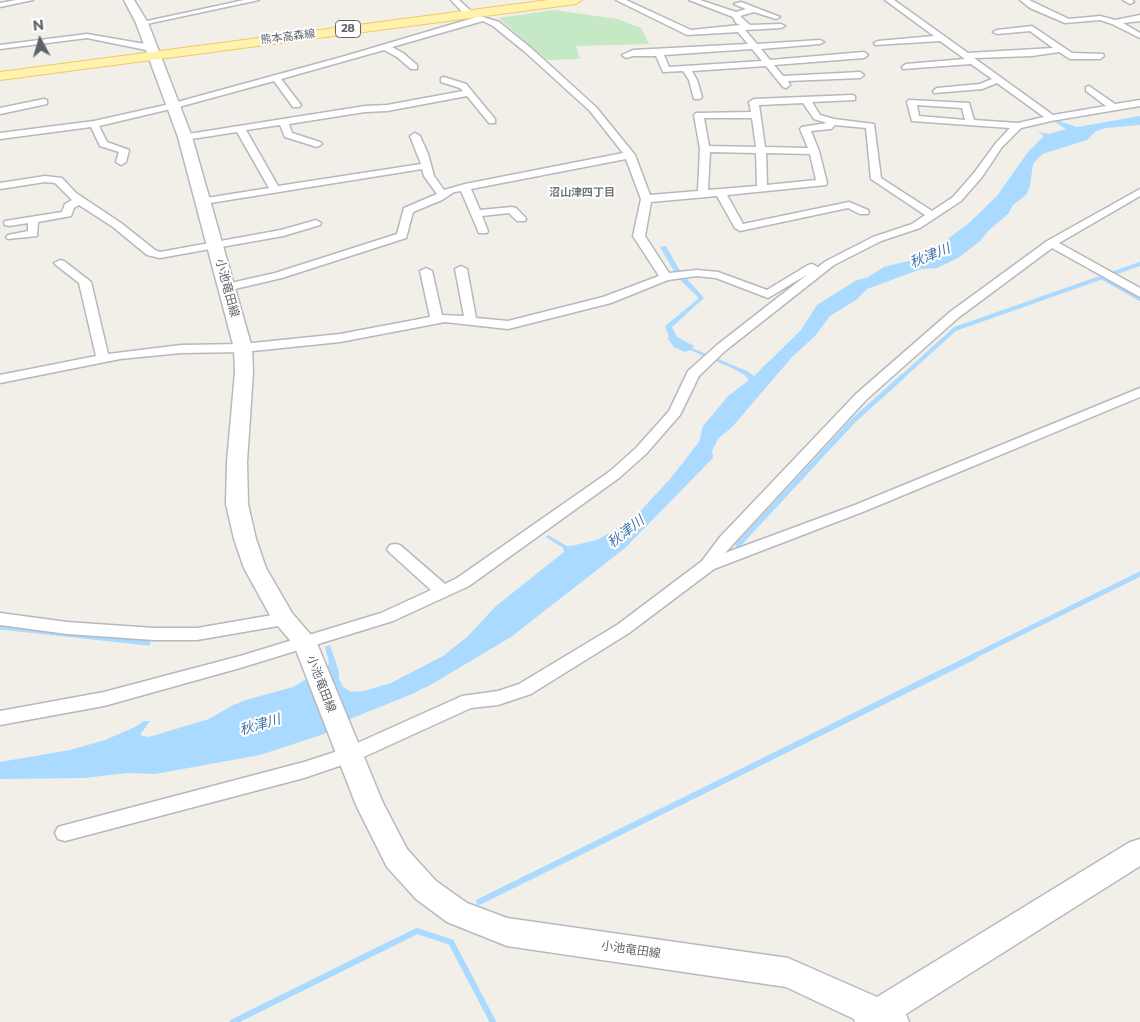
<!DOCTYPE html>
<meta charset="utf-8">
<style>
body{margin:0}
#map{position:relative;width:1140px;height:1022px;overflow:hidden;background:#f1efe8;font-family:Montserrat,sans-serif}
canvas{display:block}
.north{position:absolute;left:15px;top:15px;width:50px;height:50px;-webkit-text-stroke:4px #fff;paint-order:stroke;rotate:354deg;font-size:14px;font-weight:700;line-height:20px;text-align:center;color:#5f6368}
.north::after{content:'';display:block;margin:auto;width:18px;height:22px;background:#5f6368;clip-path:polygon(50% 0,100% 100%,50% 72%,0 100%)}
</style>
<div id="map">
<canvas width="1140" height="1022"></canvas>
<div class="north">N</div>
</div>
<script>
const context = document.querySelector('canvas').getContext('2d');
context.lineJoin = 'round';
function fill(path, color) { context.fillStyle = color; context.fill(path, 'evenodd'); }
const toPath = rows => new Path2D(rows.map(r => 'M' + r).join(''));
function stroke(path, color, width, dash) { context.strokeStyle = color; context.lineWidth = width; context.lineCap = dash ? 'butt' : 'round'; context.setLineDash(dash || []); context.stroke(path); }
function label(font, color, halo, rows, align = 'center') {
  context.font = font + ' Montserrat,"Noto Sans JP",sans-serif'; context.lineWidth = 4; context.setLineDash([]); context.textBaseline = 'middle'; context.strokeStyle = halo; context.fillStyle = color; for (const [text, x, y, turn = 0] of rows) {
    context.save(); context.translate(x, y); context.rotate((+turn || 0) * Math.PI / 180); context.textAlign = isNaN(turn) ? turn : align; if (halo) context.strokeText(text, 0, 0); context.fillText(text, 0, 0); context.restore();
  }
}
const green = toPath([
 [554,10,617,19,641,28,649,44,576,46,580,59,547,60,499,18]
]);
const water = toPath([
 [1140,116,1140,125,1106,128,1096,131,1087,140,1042,154,1033,164,1030,186,1026,195,1013,205,1008,214,989,230,980,241,958,258,937,268,921,269,867,289,856,300,830,316,815,336,792,357,733,426,718,439,712,451,713,458,625,548,511,637,432,684,412,694,350,719,324,734,260,755,155,774,127,773,84,778,0,779,0,762,70,750,105,740,135,727,144,721,150,721,140,735,149,737,209,719,231,706,246,700,293,687,327,667,329,662,325,647,330,645,339,672,339,679,343,687,351,692,364,691,391,683,443,656,467,637,496,606,564,552,563,548,546,537,548,535,567,546,571,546,597,540,632,520,670,479,699,442,703,426,709,419,728,396,749,380,745,375,734,369,690,350,685,352,674,347,667,338,669,337,665,326,698,299,698,297,678,278,660,247,666,246,680,271,704,298,672,327,677,337,694,346,692,348,747,371,754,376,801,330,817,305,855,281,868,277,884,267,920,258,940,249,945,241,969,223,997,196,1028,152,1043,137,1043,135,1037,132,1049,134,1066,129,1055,122,1059,121,1077,127]
]);
const streamFar2 = toPath([
 [1101,277,1140,299],
 [901,378,955,329,1140,264]
]);
const streamFar1 = toPath([
 [738,545,853,421,902,377],
 [0,627,148,643],
 [972,657,1140,574]
]);
const stream = toPath([
 [479,902,975,656],
 [233,1022,417,931,451,942,493,1022]
]);
const street = toPath([
 [16,0,33,0,0,7,0,3,16,0],
 [244,0,259,0,142,25,138,23,244,0],
 [451,0,459,0,472,12,472,16,466,16,451,0],
 [616,0,626,0,691,30,740,25,736,23,733,17,689,0,700,0,736,12,746,9,734,4,741,2,780,17,776,19,754,12,740,16,750,25,781,24,785,26,781,28,745,30,757,44,820,40,824,42,820,44,761,49,770,60,864,52,868,55,864,58,774,65,783,76,860,72,864,75,860,78,788,81,790,85,786,88,783,87,766,66,692,71,697,80,702,97,700,99,694,99,689,80,683,71,663,72,656,56,633,56,626,58,622,55,633,50,748,44,738,32,687,35,616,0],
 [752,49,762,61,669,67,664,55,752,49],
 [885,0,894,0,968,53,1053,48,1030,31,997,34,993,32,997,30,1032,26,1072,53,1103,54,1104,56,1100,59,1070,59,1059,52,1032,56,974,58,1053,115,1106,106,1086,91,1086,87,1089,86,1115,104,1140,100,1140,106,1051,121,1021,128,1002,147,982,177,961,201,920,228,881,241,834,265,725,351,699,376,680,415,646,454,619,478,469,586,393,621,240,668,104,706,0,725,0,711,104,692,240,656,381,613,431,590,390,553,387,549,390,545,395,544,400,545,445,584,457,578,609,472,636,448,669,411,688,371,717,345,808,274,768,298,716,278,697,276,668,280,611,303,508,329,445,322,340,342,243,352,181,353,120,359,0,383,0,375,96,356,79,283,56,265,54,263,60,260,64,261,91,282,108,354,181,345,243,344,340,334,430,317,420,271,426,268,432,271,442,315,464,316,455,269,461,266,467,269,476,318,508,321,603,297,659,276,633,236,641,199,626,159,471,189,480,210,512,207,516,208,525,217,526,219,525,221,517,221,509,213,482,216,488,231,487,233,479,233,461,191,454,192,442,200,413,212,406,238,282,278,226,291,222,289,220,287,222,285,275,273,397,234,404,208,437,194,424,176,422,169,204,204,199,201,200,199,269,188,237,132,185,140,182,139,182,135,365,106,387,105,463,91,460,88,441,82,441,78,444,77,466,84,495,119,495,123,489,123,467,96,387,111,365,112,289,124,292,133,320,142,322,144,317,147,285,137,280,125,246,130,278,186,421,164,410,136,415,133,420,136,428,154,434,176,444,190,465,184,623,153,590,111,525,52,493,26,483,21,392,47,403,53,417,65,417,69,411,69,397,57,384,50,281,79,301,105,299,107,293,107,274,81,175,108,99,126,107,142,129,150,126,162,121,165,116,162,119,152,100,146,91,127,0,139,0,133,94,121,170,104,345,56,480,16,499,22,531,48,596,107,635,155,650,195,698,191,700,149,694,115,696,113,751,112,749,102,754,99,852,95,855,96,855,100,812,102,820,115,834,119,874,124,881,178,932,211,953,197,974,173,996,143,1010,128,912,121,907,102,909,100,969,103,974,120,1018,123,1044,117,997,83,982,89,934,93,933,91,937,88,980,84,992,79,971,64,903,69,902,67,906,64,965,59,940,41,875,45,874,43,878,41,934,36,885,0],
 [803,103,814,119,827,123,802,127,800,129,808,148,765,147,759,105,803,103],
 [917,105,962,108,965,120,919,116,917,105],
 [704,118,752,118,756,147,709,146,704,118],
 [835,125,866,128,871,179,925,215,912,224,873,237,826,261,818,267,812,264,808,265,767,290,718,272,697,270,669,273,645,236,651,202,717,196,735,228,740,231,848,208,860,214,868,214,869,212,868,210,849,202,743,224,727,195,826,185,827,183,819,151,811,131,831,129,835,125],
 [710,152,756,153,757,186,708,190,710,152],
 [766,153,810,154,816,180,767,185,766,153],
 [1020,0,1029,0,1069,19,1100,16,1115,20,1140,15,1140,21,1123,23,1140,33,1140,38,1112,24,1100,20,1065,23,1030,8,1020,0],
 [1123,0,1132,0,1134,2,1130,4,1123,0],
 [87,34,151,45,155,48,151,51,87,38,0,49,0,45,87,34],
 [44,99,47,100,47,104,0,114,0,108,44,99],
 [45,176,62,178,76,193,121,223,155,250,160,252,281,230,316,220,321,223,320,225,283,236,160,258,147,255,113,227,79,205,74,208,71,216,38,222,37,236,8,239,6,237,8,235,28,231,28,223,9,226,5,225,4,223,5,221,62,212,65,204,72,200,55,183,45,182,0,189,0,183,45,176],
 [1140,189,1140,196,1059,243,1140,288,1140,297,1052,248,958,318,866,400,725,553,855,505,1140,388,1140,397,865,511,714,569,629,633,531,694,498,705,471,708,357,760,304,778,65,841,58,839,55,833,58,827,65,825,304,762,344,749,462,696,498,691,519,684,617,625,702,561,720,537,856,394,950,312,1047,241,1140,189],
 [0,613,67,622,154,628,197,628,284,613,290,615,292,619,290,623,284,625,197,640,154,640,67,634,0,625,0,613]
]);
const secondary = toPath([
 [124,0,134,0,148,23,192,137,252,348,253,372,247,462,248,504,256,539,266,568,292,613,316,641,383,803,407,849,436,881,467,903,507,918,788,958,877,997,1130,842,1140,839,1140,866,906,1014,909,1022,855,1022,854,1019,786,987,507,946,447,922,416,899,387,867,356,805,294,645,272,619,244,568,234,539,226,504,227,462,235,372,234,348,178,137,136,23,124,0]
]);
const primary = toPath([
 [548,0,582,0,576,4,0,80,0,72,548,0]
]);
const shields = [
 [348,29,25]
];
const shieldNames = [
 ["28",348,29]
];
const farStreetnames = [
 ["熊本高森線",288,37,-7]
];
const farNeighbourhoodnames = [
 ["沼山津四丁目",582,193]
];
const streetNames = [
 ["小池竜田線",227,288,75],
 ["小池竜田線",321,684,69],
 ["小池竜田線",631,950,8]
];
const waterNames = [
 ["秋津川",930,256,-22],
 ["秋津川",626,532,-38],
 ["秋津川",260,725,-16]
];
fill(green, '#c5e8c5');
fill(water, '#aadaff');
stroke(streamFar2, '#aadaff', 4);
stroke(streamFar1, '#aadaff', 5);
stroke(stream, '#aadaff', 6);
stroke(street, '#b5b8bc', 3);
stroke(secondary, '#b6babf', 3);
stroke(primary, '#f2c960', 2);
fill(street, '#fff');
fill(secondary, '#fff');
fill(primary, '#fff2af');
for (const [x, y, w] of shields) { const box = new Path2D(); box.roundRect(x - w / 2, y - 8.5, w, 17, 4); context.fillStyle = '#fff'; context.fill(box); stroke(box, '#5f6368', 1); }
label('bold 11px', '#5f6368', null, shieldNames);
label('11px', '#5f6368', '#fff', farStreetnames);
label('bold 11px', '#70757a', '#fff', farNeighbourhoodnames);
label('12px', '#5f6368', '#fff', streetNames);
label('italic 14px', '#4174aa', '#fff', waterNames);
</script>
